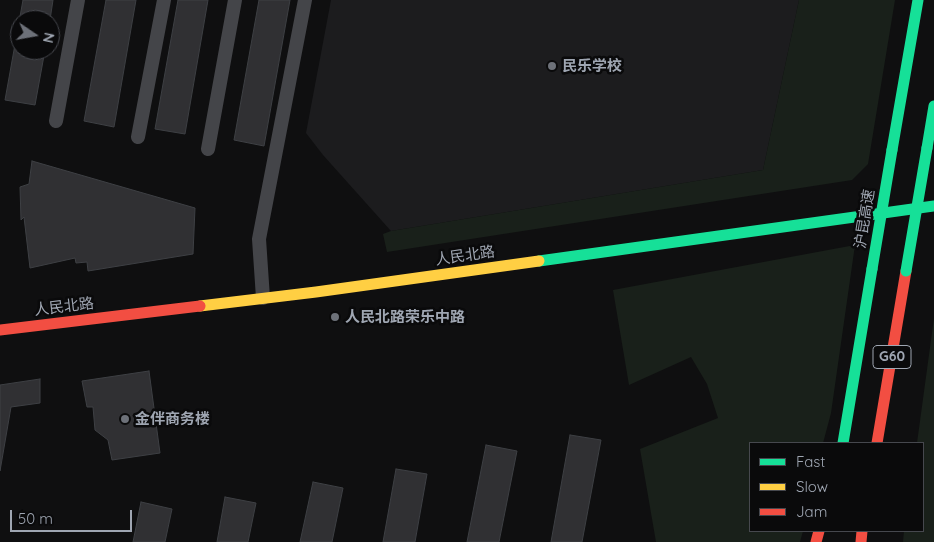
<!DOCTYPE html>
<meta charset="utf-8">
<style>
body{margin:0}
#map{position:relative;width:934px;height:542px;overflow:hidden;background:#0f0f10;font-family:Quicksand,sans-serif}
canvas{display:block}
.legend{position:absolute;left:749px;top:442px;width:175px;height:90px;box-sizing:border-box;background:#0a0a0b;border:1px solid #46484e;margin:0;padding:6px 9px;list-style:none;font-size:15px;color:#9fa6b2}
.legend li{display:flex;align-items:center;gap:10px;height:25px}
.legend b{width:25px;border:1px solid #46484e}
.north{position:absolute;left:10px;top:10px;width:50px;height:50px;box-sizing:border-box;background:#0a0a0b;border:1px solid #46484e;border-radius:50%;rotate:102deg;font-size:14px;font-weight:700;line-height:20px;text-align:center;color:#9fa6b2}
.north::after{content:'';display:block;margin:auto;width:18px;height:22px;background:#6d7179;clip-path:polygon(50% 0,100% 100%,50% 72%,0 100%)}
.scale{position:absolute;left:10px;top:510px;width:122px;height:22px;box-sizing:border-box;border:2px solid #9fa6b2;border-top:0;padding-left:6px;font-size:15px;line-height:18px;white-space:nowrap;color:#9fa6b2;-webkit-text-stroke:4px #0a0a0b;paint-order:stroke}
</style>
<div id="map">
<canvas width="934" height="542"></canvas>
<ul class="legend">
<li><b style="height:6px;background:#16e098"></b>Fast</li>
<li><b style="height:6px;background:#ffcf43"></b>Slow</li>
<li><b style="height:6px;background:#f24e42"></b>Jam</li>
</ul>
<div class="north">N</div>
<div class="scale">50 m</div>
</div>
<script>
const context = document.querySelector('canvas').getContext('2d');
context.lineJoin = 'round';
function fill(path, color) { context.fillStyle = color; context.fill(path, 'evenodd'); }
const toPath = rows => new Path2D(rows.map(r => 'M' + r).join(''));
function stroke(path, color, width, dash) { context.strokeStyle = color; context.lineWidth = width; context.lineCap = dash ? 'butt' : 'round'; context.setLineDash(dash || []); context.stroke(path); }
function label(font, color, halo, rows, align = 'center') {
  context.font = font + ' Quicksand,"Noto Sans SC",sans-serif'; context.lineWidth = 5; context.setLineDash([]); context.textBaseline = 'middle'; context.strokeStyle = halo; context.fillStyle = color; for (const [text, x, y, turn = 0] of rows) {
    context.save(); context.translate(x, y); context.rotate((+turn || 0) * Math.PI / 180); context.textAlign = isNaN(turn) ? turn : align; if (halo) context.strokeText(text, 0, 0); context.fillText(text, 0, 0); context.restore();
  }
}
const built = toPath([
 [331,0,799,0,763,170,391,231,323,155,306,133]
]);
const green = toPath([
 [799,0,895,0,868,164,852,180,387,252,383,234,391,231,763,170],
 [855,245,831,413,823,443,750,443,750,531,803,531,800,542,656,542,640,449,718,418,707,384,691,357,629,385,613,290],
 [934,318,934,542,903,542,904,531,923,531,923,443,917,443]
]);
const building = toPath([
 [23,0,53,0,50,20,20,20,20,50,45,50,35,105,5,100,23,0],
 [106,0,136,0,114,127,84,121,106,0],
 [178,0,208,0,185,134,155,129,178,0],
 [259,0,290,0,264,146,234,140,259,0],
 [32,161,195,208,193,254,88,271,87,262,76,263,75,258,30,268,24,217,21,220,20,187,29,184,32,161],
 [149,371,160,453,112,460,108,440,95,430,93,407,87,407,82,381,149,371],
 [40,379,40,403,11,407,0,471,0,385,40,379],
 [570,435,601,440,582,542,551,542,570,435],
 [486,445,517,451,499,542,467,542,486,445],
 [396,469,427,474,415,542,383,542,396,469],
 [313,482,343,488,332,542,300,542,313,482],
 [225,497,256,503,248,542,217,542,225,497],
 [141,502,172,509,165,542,133,542,141,502]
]);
const street = toPath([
 [56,121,78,0],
 [138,137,164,0],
 [208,149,235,0],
 [263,298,259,239,305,0]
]);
const fast = toPath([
 [927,148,934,106],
 [892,150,918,0],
 [539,261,934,206],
 [843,443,872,269]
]);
const slow = toPath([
 [200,306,316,292,539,261]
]);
const jam = toPath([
 [0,330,200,306],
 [877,443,906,271],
 [816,542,819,531],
 [861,542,862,531]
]);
const fastBridge = toPath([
 [872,269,892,150],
 [906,271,927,148]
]);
const markers = [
 [552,66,5,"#6d7179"],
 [335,317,5,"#6d7179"],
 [125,419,5,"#6d7179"]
];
const shields = [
 [892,357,38]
];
const shieldNames = [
 ["G60",892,357]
];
const poiNames = [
 ["民乐学校",562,66],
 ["人民北路荣乐中路",345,317],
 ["金伴商务楼",135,419]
];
const streetNames = [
 ["沪昆高速",865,219,-81],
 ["人民北路",465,256,-8],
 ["人民北路",64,307,-7]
];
fill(built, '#1c1c1e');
fill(green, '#19201a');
fill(building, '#303033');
stroke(building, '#3e4044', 1);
stroke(street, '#444549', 14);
stroke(fast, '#16e098', 11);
stroke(slow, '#ffcf43', 11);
stroke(jam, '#f24e42', 11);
stroke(fastBridge, '#16e098', 11);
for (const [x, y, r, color] of markers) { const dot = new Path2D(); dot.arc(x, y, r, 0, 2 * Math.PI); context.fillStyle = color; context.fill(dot); stroke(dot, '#0a0a0b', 2); }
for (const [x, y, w] of shields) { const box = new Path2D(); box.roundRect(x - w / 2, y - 11.5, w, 23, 4); context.fillStyle = '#0a0a0b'; context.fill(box); stroke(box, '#9fa6b2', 1); }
label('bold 14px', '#9fa6b2', null, shieldNames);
label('bold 15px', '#9fa6b2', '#0a0a0b', poiNames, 'left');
label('15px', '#9fa6b2', '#0a0a0b', streetNames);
</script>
